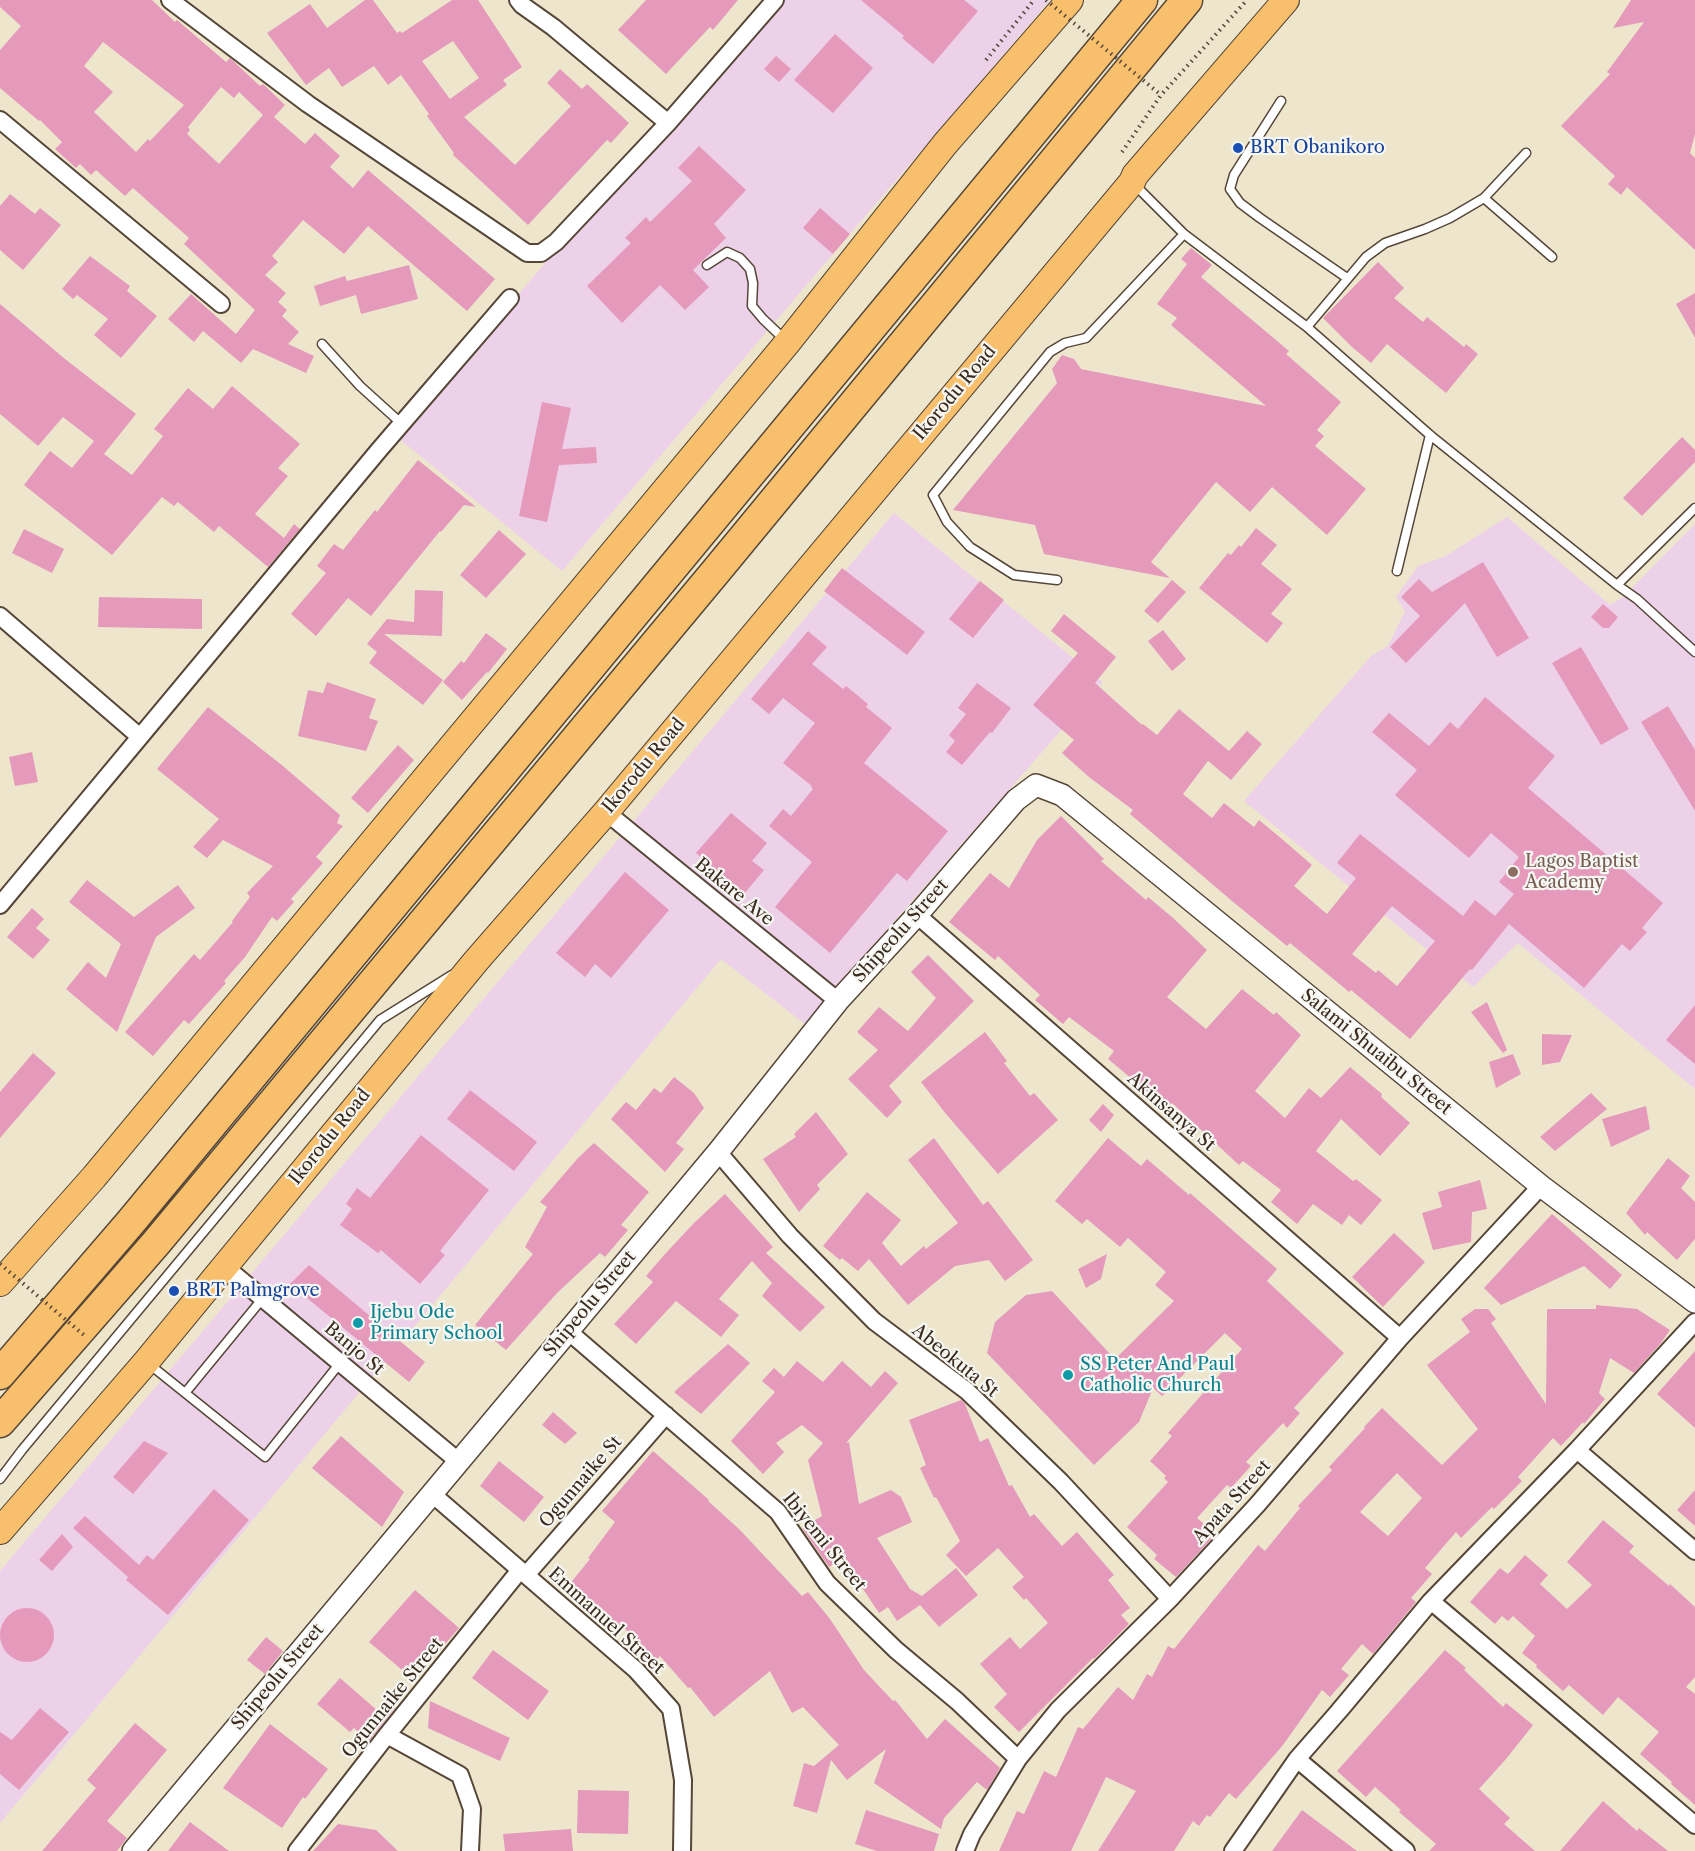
<!DOCTYPE html>
<style>
body{margin:0}
canvas{display:block;background:#ede6cc}
</style>
<canvas width="1695" height="1851"></canvas>
<script>
const context = document.querySelector('canvas').getContext('2d');
context.lineJoin = 'round';
function fill(path, color) { context.fillStyle = color; context.fill(path, 'evenodd'); }
const toPath = rows => new Path2D(rows.map(r => 'M' + r).join(''));
function stroke(path, color, width, dash) { context.strokeStyle = color; context.lineWidth = width; context.lineCap = dash ? 'butt' : 'round'; context.setLineDash(dash || []); context.stroke(path); }
function label(font, color, halo, rows, align = 'center') {
  context.font = font + ' "Libre Caslon Text",serif'; context.lineWidth = 4.5; context.setLineDash([]); context.textBaseline = 'middle'; context.strokeStyle = halo; context.fillStyle = color; for (const [text, x, y, turn = 0] of rows) {
    context.save(); context.translate(x, y); context.rotate((+turn || 0) * Math.PI / 180); context.textAlign = isNaN(turn) ? turn : align; if (halo) context.strokeText(text, 0, 0); context.fillText(text, 0, 0); context.restore();
  }
}
const built = toPath([
 [769,0,1050,0,562,571,397,437],
 [894,513,1103,682,805,1024,721,959,0,1823,0,1571],
 [1507,517,1610,605,1623,597,1695,524,1695,1089,1518,943,1473,987,1244,801,1371,656,1388,646,1405,611,1396,597,1418,566,1444,557]
]);
const building = toPath([
 [0,0,152,0,175,22,177,20,226,62,230,58,260,86,263,84,285,105,274,117,305,144,315,133,340,156,330,167,353,188,368,170,495,279,467,311,368,226,344,254,303,220,272,256,278,262,265,275,286,293,278,302,287,310,282,316,299,332,288,344,314,356,306,373,253,349,241,363,203,331,194,342,168,319,191,294,236,334,255,310,184,244,189,238,133,188,125,196,96,170,91,175,80,164,76,168,55,149,62,142,40,120,39,121,0,88,0,50,21,26,0,7],
 [103,42,184,105,150,141,148,139,136,152,94,112,113,92,84,66],
 [221,87,234,98,239,92,263,115,219,164,187,134,190,130,188,127],
 [365,0,373,0,397,33,400,31,402,33,452,0,478,0,522,67,503,80,507,85,464,117,515,165,571,106,547,83,560,69,582,89,587,84,629,123,611,143,607,140,528,225,453,155,454,153,427,116,429,114,401,75,388,85,374,66,342,87,329,68,306,85,267,33,310,4,327,28],
 [453,41,479,78,450,99,422,61],
 [646,0,738,0,713,30,710,27,666,74,618,30],
 [861,0,964,0,978,11,933,64,902,38,904,36],
 [1631,0,1695,0,1695,134,1690,153,1695,158,1695,250,1627,187,1621,195,1608,184,1615,176,1561,126,1610,74,1607,72,1644,22,1613,28],
 [835,34,873,68,833,113,794,80],
 [776,56,791,69,779,82,764,69],
 [699,146,746,190,714,224,726,238,693,270,709,287,685,310,660,285,622,323,587,286,631,243,625,238,646,217,650,222,692,181,678,168],
 [10,194,35,214,40,208,61,225,23,270,0,250,0,206],
 [820,208,850,234,833,254,803,228],
 [1191,248,1212,265,1201,277,1289,351,1286,354,1341,402,1317,430,1324,436,1315,446,1366,489,1327,535,1272,487,1250,512,1216,482,1151,562,1170,578,1044,554,1035,525,953,510,1057,383,1052,369,1062,355,1074,359,1081,369,1266,406,1171,325,1177,318,1157,304,1187,264,1181,259],
 [90,256,130,286,127,291,157,316,121,358,94,335,108,319,77,295,73,299,62,289],
 [1378,262,1404,288,1394,298,1423,322,1427,317,1464,347,1466,344,1478,354,1446,393,1387,344,1371,363,1352,347,1323,318],
 [409,265,418,299,361,314,356,295,320,306,314,286,345,276,347,281],
 [1695,293,1695,338,1676,304],
 [0,304,65,359,136,414,104,454,132,475,163,436,154,429,188,388,213,409,232,386,300,444,278,468,288,476,255,514,284,538,294,524,300,529,268,567,219,526,214,532,178,502,174,506,162,497,112,555,24,485,50,451,72,468,94,441,63,417,38,446,0,414],
 [542,402,571,408,562,449,596,447,597,463,559,465,547,522,519,516],
 [1682,437,1695,450,1695,462,1642,516,1623,498],
 [418,460,476,507,464,505,441,532,440,531,371,616,348,598,316,636,291,614,326,573,317,566,334,544,343,550,375,510,377,512],
 [1256,528,1277,545,1261,564,1292,589,1271,614,1283,623,1267,643,1199,588,1228,553,1231,555,1239,545,1241,547],
 [24,529,64,549,52,573,12,553],
 [499,530,526,554,486,598,460,575],
 [1483,562,1529,638,1497,657,1465,603,1406,663,1390,647,1420,616,1401,597,1419,579,1432,592],
 [842,568,925,632,907,655,824,591],
 [1172,580,1186,592,1158,623,1144,611],
 [980,581,1004,600,973,638,949,619],
 [415,590,443,591,442,636,384,634,443,680,423,705,369,663,377,652,367,644,387,619,414,622],
 [99,597,202,599,202,629,98,627],
 [1603,604,1618,617,1609,628,1603,628,1591,617],
 [1064,614,1116,657,1095,683,1142,725,1143,724,1157,735,1179,709,1229,751,1247,731,1262,744,1231,780,1208,761,1183,794,1212,818,1224,803,1254,827,1259,820,1282,839,1312,865,1294,886,1327,914,1356,878,1337,863,1360,834,1463,916,1475,900,1495,916,1514,894,1499,882,1519,857,1491,833,1469,858,1395,795,1417,770,1372,732,1389,713,1429,746,1450,722,1458,729,1485,697,1555,756,1528,788,1663,903,1642,928,1647,932,1630,951,1622,944,1584,988,1509,924,1472,970,1470,969,1410,1039,1351,990,1349,992,1290,943,1287,946,1232,901,1130,814,1133,810,1089,777,1062,753,1074,740,1033,705,1078,653,1051,631],
 [1392,906,1435,941,1397,986,1378,970,1376,973,1352,954],
 [1163,630,1186,659,1172,671,1148,641],
 [808,631,827,647,812,664,843,689,846,686,868,704,866,707,892,728,864,763,948,831,907,881,897,873,830,953,775,907,812,862,769,826,783,809,791,816,813,789,811,787,812,786,783,763,815,723,783,698,769,714,751,699],
 [486,633,507,649,488,673,487,672,462,700,443,682,461,661,464,663],
 [1581,647,1629,729,1601,745,1552,663],
 [327,682,376,699,369,718,378,721,366,751,298,736,308,690,323,693],
 [977,683,1011,708,992,733,990,732,962,765,946,752,955,741,949,735,966,714,958,708],
 [1668,706,1695,750,1695,811,1641,722],
 [208,707,283,766,340,815,337,823,343,826,316,857,323,863,291,899,294,902,277,921,272,917,245,957,224,981,226,983,189,1024,184,1020,153,1056,125,1032,194,954,200,960,233,922,232,921,250,897,247,893,273,866,223,840,207,858,193,847,219,819,157,769],
 [398,745,414,760,368,813,351,798],
 [32,752,38,782,15,786,9,757],
 [731,813,767,843,752,861,764,870,744,894,696,853],
 [1061,816,1104,859,1101,861,1146,900,1148,897,1172,917,1207,950,1167,997,1206,1029,1242,989,1274,1015,1276,1012,1301,1035,1255,1091,1285,1118,1309,1088,1321,1098,1350,1067,1382,1094,1381,1097,1410,1123,1380,1156,1341,1119,1316,1151,1353,1181,1356,1179,1382,1200,1361,1225,1349,1215,1342,1225,1313,1204,1297,1224,1271,1202,1281,1190,1243,1161,1239,1165,1172,1103,1167,1108,1108,1059,1114,1051,1069,1017,1063,1024,1035,1000,1040,995,998,956,995,960,949,922,990,873,1009,888,1037,840],
 [625,872,669,910,611,978,595,964,585,977,556,953],
 [87,880,134,917,178,885,195,908,156,937,117,1032,66,989,88,962,106,978,121,944,69,902],
 [32,908,44,919,36,928,50,940,33,959,7,937],
 [928,955,974,1001,889,1086,902,1102,887,1118,848,1079,878,1050,857,1032,879,1007,908,1031,936,998,911,972],
 [1487,1002,1507,1050,1503,1053,1471,1012],
 [1695,1005,1695,1064,1666,1040],
 [985,1032,1007,1061,1004,1063,1030,1096,1034,1093,1058,1120,998,1174,946,1114,921,1082],
 [1542,1034,1572,1035,1560,1062,1542,1065],
 [33,1053,56,1073,0,1138,0,1092],
 [1513,1054,1521,1074,1496,1088,1489,1062],
 [674,1077,694,1093,704,1108,676,1143,684,1149,665,1172,611,1119,626,1102,636,1110,654,1088,661,1093],
 [470,1090,537,1142,514,1171,447,1119],
 [1591,1093,1607,1109,1555,1151,1540,1137],
 [1103,1104,1114,1115,1101,1132,1089,1120],
 [1646,1106,1650,1129,1611,1147,1602,1119],
 [816,1112,848,1154,817,1185,820,1189,799,1212,763,1159,796,1137,794,1134],
 [421,1135,489,1190,440,1251,445,1255,420,1284,381,1250,378,1253,340,1225,352,1209,346,1204,357,1188,370,1198],
 [934,1138,983,1205,988,1201,1033,1260,1005,1281,989,1260,955,1266,908,1305,869,1259,858,1271,842,1258,840,1260,823,1246,867,1192,901,1220,882,1243,901,1266,924,1246,926,1249,958,1223,908,1160],
 [1108,1138,1141,1166,1147,1159,1189,1195,1190,1193,1277,1269,1267,1281,1344,1353,1294,1408,1300,1413,1287,1428,1283,1423,1246,1462,1251,1466,1231,1488,1227,1485,1197,1518,1216,1534,1176,1577,1154,1559,1157,1555,1127,1527,1168,1482,1164,1478,1166,1476,1150,1461,1172,1436,1168,1433,1242,1349,1225,1333,1162,1396,1153,1388,1139,1422,1094,1465,987,1353,995,1322,1026,1295,1052,1291,1122,1367,1117,1357,1174,1301,1155,1285,1166,1272,1128,1238,1120,1247,1087,1219,1082,1224,1055,1201],
 [594,1143,649,1192,621,1225,628,1230,605,1257,600,1253,557,1293,506,1350,475,1325,533,1254,525,1247,547,1207,540,1202,578,1158],
 [1668,1158,1690,1176,1681,1188,1695,1202,1695,1239,1677,1260,1647,1232,1645,1235,1626,1213],
 [1480,1180,1487,1209,1472,1212,1471,1242,1433,1250,1422,1213,1442,1207,1438,1192],
 [725,1194,773,1247,766,1253,825,1307,800,1332,762,1296,772,1283,752,1261,719,1299,739,1315,721,1337,676,1301,636,1344,614,1324,653,1282,646,1276,664,1255,694,1223],
 [1552,1214,1622,1275,1610,1289,1584,1266,1501,1305,1484,1288],
 [1394,1233,1425,1262,1383,1307,1352,1277],
 [1107,1254,1101,1279,1086,1288,1078,1269],
 [309,1265,425,1362,409,1382,290,1284],
 [1596,1305,1637,1309,1670,1330,1661,1343,1634,1373,1610,1358,1599,1393,1605,1399,1584,1424,1583,1422,1561,1446,1553,1438,1518,1477,1522,1481,1494,1509,1492,1507,1461,1538,1456,1532,1425,1568,1432,1574,1411,1598,1416,1602,1373,1654,1362,1644,1341,1669,1349,1675,1330,1697,1322,1690,1283,1745,1236,1799,1229,1793,1210,1817,1207,1815,1199,1826,1193,1821,1174,1851,1098,1851,1136,1791,1106,1777,1071,1851,999,1851,1017,1811,1024,1814,1044,1771,1056,1777,1078,1727,1083,1729,1118,1687,1133,1700,1147,1674,1152,1677,1168,1646,1174,1649,1258,1545,1265,1551,1300,1508,1298,1506,1332,1470,1329,1467,1365,1428,1364,1427,1382,1408,1442,1465,1478,1429,1427,1365,1470,1332,1461,1319,1475,1309,1488,1309,1496,1319,1491,1323,1546,1404,1547,1309,1596,1309],
 [1397,1473,1422,1498,1388,1536,1360,1512],
 [728,1344,750,1363,701,1414,674,1392],
 [1695,1351,1695,1428,1657,1394],
 [797,1361,823,1382,842,1361,871,1387,885,1371,898,1383,846,1443,849,1442,859,1504,891,1490,901,1497,912,1522,877,1538,910,1589,922,1596,956,1568,978,1595,939,1627,920,1605,897,1621,888,1607,879,1613,843,1559,829,1567,802,1528,822,1516,808,1460,823,1443,802,1425,776,1443,784,1452,763,1474,731,1441,775,1392,762,1381,774,1368,784,1377],
 [961,1400,965,1404,980,1442,988,1438,1009,1486,1012,1485,1030,1517,1034,1514,1062,1546,1077,1532,1114,1575,1108,1580,1130,1608,1121,1615,1129,1624,1094,1659,1093,1658,1019,1732,994,1707,1007,1694,980,1664,1010,1637,1020,1649,1048,1623,1026,1598,1024,1600,1012,1587,1024,1577,998,1548,966,1576,946,1555,960,1541,936,1497,934,1498,920,1468,926,1465,909,1420],
 [553,1412,577,1433,565,1444,542,1425],
 [341,1436,404,1492,382,1527,312,1468],
 [144,1441,168,1453,133,1494,113,1477],
 [653,1451,709,1500,708,1501,739,1529,802,1596,808,1592,830,1619,864,1670,893,1701,895,1700,927,1739,945,1719,1000,1768,987,1790,977,1782,944,1818,941,1829,874,1783,886,1749,847,1780,831,1760,817,1813,793,1806,804,1763,814,1766,839,1745,803,1707,792,1713,770,1671,714,1717,690,1687,688,1688,660,1656,657,1660,623,1627,617,1634,564,1591,590,1559,588,1558,615,1522,602,1511],
 [499,1461,544,1497,524,1522,480,1486],
 [214,1489,249,1520,168,1615,126,1580,128,1577,73,1528,85,1516,139,1565,147,1555,153,1560],
 [1695,1490,1695,1526,1677,1510],
 [1603,1520,1634,1546,1629,1552,1669,1586,1670,1584,1695,1607,1695,1677,1686,1687,1695,1694,1695,1805,1671,1784,1672,1782,1640,1754,1659,1732,1618,1697,1603,1715,1569,1685,1563,1691,1536,1667,1537,1665,1522,1653,1535,1636,1513,1616,1508,1621,1502,1616,1495,1624,1470,1602,1500,1568,1508,1574,1525,1555,1548,1575,1540,1584,1567,1609,1592,1585,1567,1562],
 [62,1534,73,1547,52,1571,39,1560],
 [415,1590,459,1628,414,1680,369,1642],
 '0 1635a27 27 0 1 1 54 0a27 27 0 1 1-54 0Z',
 [266,1637,283,1651,265,1674,247,1660],
 [493,1650,549,1691,528,1720,472,1678],
 [1445,1650,1466,1668,1464,1670,1503,1707,1506,1703,1533,1725,1506,1759,1479,1789,1510,1818,1504,1824,1535,1851,1429,1851,1436,1844,1399,1812,1401,1810,1375,1787,1366,1797,1337,1771],
 [340,1678,378,1711,387,1700,396,1707,369,1741,354,1728,350,1732,317,1704],
 [430,1701,510,1738,500,1761,428,1728],
 [40,1708,69,1732,19,1790,0,1774,0,1732,12,1740],
 [135,1723,167,1750,107,1821,127,1838,117,1851,42,1851,96,1788,87,1780],
 [270,1724,328,1769,305,1799,303,1797,282,1828,223,1788],
 [578,1790,629,1791,628,1834,577,1833],
 [1603,1801,1637,1831,1639,1828,1668,1851,1560,1851],
 [866,1810,939,1834,934,1851,877,1851,855,1844],
 [1302,1810,1357,1851,1272,1851],
 [190,1822,229,1851,168,1851],
 [338,1824,376,1830,398,1851,313,1851],
 [571,1829,573,1851,505,1851,503,1834]
]);
const path = toPath([
 [986,60,1034,0],
 [1122,152,1161,95,1247,0]
]);
const service = toPath([
 [1281,101,1234,175,1230,189,1240,203,1260,218,1347,278],
 [1134,184,1184,234,1307,327,1430,435,1617,585,1637,599,1695,652],
 [1484,198,1552,257],
 [707,265,727,252,740,258,750,269,753,283,752,306,763,319,785,340],
 [1307,327,1366,257,1385,243,1425,229,1450,218,1484,198,1526,153],
 [322,344,360,386,402,424],
 [1397,571,1430,435],
 [1057,580,1014,575,970,547,947,522,933,495,1050,352,1065,343,1086,338,1184,234],
 [1617,585,1695,508],
 [149,1364,265,1457,340,1363],
 [185,1393,263,1298],
 [0,1479,22,1450,380,1020,452,975]
]);
const minor = toPath([
 [170,0,308,104,527,253,541,253,556,242,668,123,775,0],
 [518,0,522,5,553,27,668,123],
 [0,120,221,304],
 [0,616,140,737],
 [606,812,838,1001],
 [0,905,379,450,510,298],
 [917,915,1400,1338],
 [718,1152,790,1236,874,1321,967,1391,1061,1482,1170,1599],
 [224,1266,458,1461],
 [568,1331,778,1512,827,1583,896,1650,957,1701,1018,1759],
 [1577,1450,1695,1551],
 [431,1493,636,1670,671,1709,683,1780,682,1851],
 [526,1575,666,1415],
 [1431,1601,1695,1825],
 [387,1735,460,1775,472,1809,470,1851],
 [1297,1759,1406,1851],
 [297,1851,387,1735,520,1570],
 [965,1851,972,1834,1018,1759,1058,1710,1170,1599,1257,1505,1400,1338,1541,1186],
 [1233,1851,1297,1759,1339,1711,1431,1601,1577,1450,1695,1322]
]);
const tertiary = toPath([
 [133,1851,718,1152,838,1001,917,915,1016,800,1036,785,1062,795,1541,1186,1695,1302]
]);
const primary = toPath([
 [0,1283,94,1177,788,342,945,144,1070,0],
 [0,1531,146,1362,476,961,606,812,1132,182,1135,175,1286,0]
]);
const motorway = toPath([
 [0,1374,130,1223,1142,0],
 [0,1422,156,1243,717,570,1187,0]
]);
const pathBridge = toPath([
 [1046,0,1161,95],
 [0,1264,85,1336]
]);
const markers = [
 [1238,148,6,"#1a4fb4"],
 [1513,872,6,"#8d6e63"],
 [174,1291,6,"#1a4fb4"],
 [358,1323,6,"#0f9aa8"],
 [1068,1375,6,"#0f9aa8"]
];
const transitNames = [
 ["BRT Obanikoro",1250,148],
 ["BRT Palmgrove",186,1291]
];
const streetNames = [
 ["Ikorodu Road",955,393,-50],
 ["Ikorodu Road",644,766,-50],
 ["Bakare Ave",734,892,39],
 ["Shipeolu Street",901,931,-48],
 ["Salami Shuaibu Street",1376,1052,39],
 ["Akinsanya St",1171,1112,41],
 ["Ikorodu Road",330,1137,-51],
 ["Shipeolu Street",590,1304,-50],
 ["Banjo St",354,1349,40],
 ["Abeokuta St",955,1361,39],
 ["Ogunnaike St",581,1482,-49],
 ["Apata Street",1232,1502,-48],
 ["Ibiyemi Street",824,1542,51],
 ["Emmanuel Street",606,1621,42],
 ["Shipeolu Street",278,1677,-50],
 ["Ogunnaike Street",393,1698,-51]
];
const educationNames = [
 ["Lagos Baptist",1525,862],
 ["Academy",1525,883]
];
const cultureNames = [
 ["Ijebu Ode",370,1313],
 ["Primary School",370,1334],
 ["SS Peter And Paul",1080,1365],
 ["Catholic Church",1080,1386]
];
fill(built, '#ecd1e9');
fill(building, '#e59abb');
stroke(service, '#564638', 11);
stroke(minor, '#564638', 20);
stroke(tertiary, '#564638', 24);
stroke(primary, '#564638', 28);
stroke(motorway, '#564638', 33);
stroke(path, '#564638', 4, [1.5, 4.5]);
stroke(service, '#fff', 8);
stroke(minor, '#fff', 16);
stroke(tertiary, '#fff', 21);
stroke(primary, '#f8bf6c', 26);
stroke(motorway, '#f8bf6c', 30);
stroke(pathBridge, '#564638', 4, [1.5, 4.5]);
for (const [x, y, r, color] of markers) { const dot = new Path2D(); dot.arc(x, y, r, 0, 2 * Math.PI); context.fillStyle = color; context.fill(dot); stroke(dot, '#f6f6f2', 2); }
label('18px', '#164399', '#f6f6f2', transitNames, 'left');
label('18px', '#3b2a1e', '#f6f6f2', streetNames);
label('18px', '#785e54', '#f6f6f2', educationNames, 'left');
label('18px', '#0d838f', '#f6f6f2', cultureNames, 'left');
</script>
